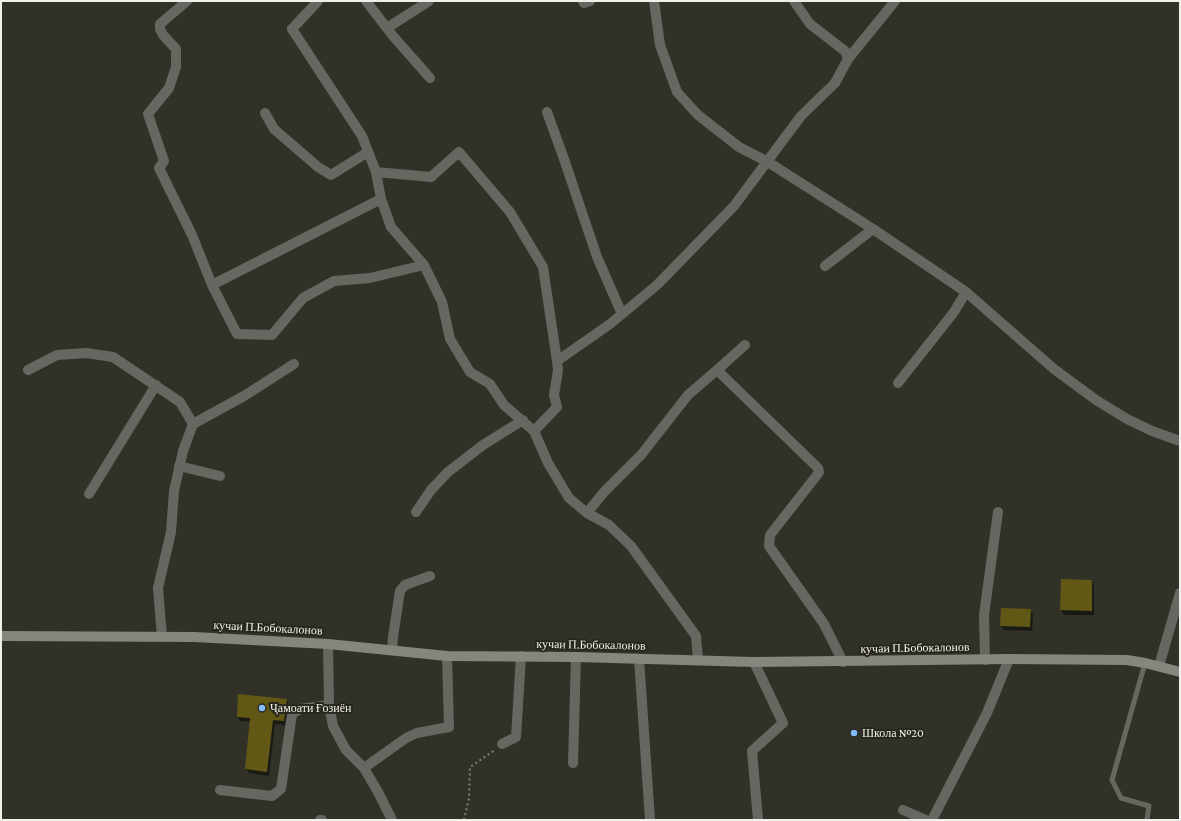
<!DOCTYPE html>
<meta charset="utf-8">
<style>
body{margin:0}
#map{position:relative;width:1181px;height:821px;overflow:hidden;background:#323128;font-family:"Crimson Pro",serif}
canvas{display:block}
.frame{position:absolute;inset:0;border:2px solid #f0efe9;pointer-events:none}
</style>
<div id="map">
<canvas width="1181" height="821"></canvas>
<div class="frame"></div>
</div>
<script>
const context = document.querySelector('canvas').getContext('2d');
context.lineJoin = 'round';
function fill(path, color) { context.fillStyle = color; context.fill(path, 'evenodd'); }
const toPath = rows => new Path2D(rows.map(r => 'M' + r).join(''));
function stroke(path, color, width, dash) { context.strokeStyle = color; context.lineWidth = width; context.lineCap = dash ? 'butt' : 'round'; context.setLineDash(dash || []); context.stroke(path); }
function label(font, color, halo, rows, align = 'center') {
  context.font = font + ' "Crimson Pro",serif'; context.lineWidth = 4; context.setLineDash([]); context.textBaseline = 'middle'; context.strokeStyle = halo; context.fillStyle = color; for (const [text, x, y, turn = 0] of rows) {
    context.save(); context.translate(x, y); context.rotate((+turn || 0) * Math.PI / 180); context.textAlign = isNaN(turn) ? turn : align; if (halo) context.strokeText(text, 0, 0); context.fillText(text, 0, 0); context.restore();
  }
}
const shadow = toPath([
 [1062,580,1092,581,1094,586,1094,615,1064,615,1061,610],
 [1030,610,1033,615,1032,631,1004,630,1001,626],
 [287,700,289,704,287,725,275,724,269,776,249,773,246,768,251,722,240,721,238,717]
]);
const building = toPath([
 [1061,579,1092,580,1092,611,1060,610],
 [1001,608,1031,609,1030,627,1000,626],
 [238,694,287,699,284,721,273,720,267,772,245,769,250,718,237,717]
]);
const path = toPath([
 [464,820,469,798,470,767,495,750]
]);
const lane = toPath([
 [1145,663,1112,780,1121,798,1149,806,1147,820]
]);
const street = toPath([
 [187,1,160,24,160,29,163,35,176,49,176,67,169,88,148,114,164,161,159,168,192,235,212,285,237,334,272,335,303,298,334,281,370,278,424,265],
 [366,1,393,36,430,78],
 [583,1,584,3,590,1],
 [654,1,660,45,677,92,698,115,739,147,768,162,873,229,966,292,1054,369,1096,400,1127,419,1152,431,1180,441],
 [387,28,429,1],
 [848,59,895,1],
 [547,112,564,159,597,257,622,314],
 [265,113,274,129,318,167,331,175,368,152],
 [376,172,431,177,459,152,510,212,543,267,557,361,610,324,657,285,734,206,801,116,835,83,848,59,845,51,810,24,794,1],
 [381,199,391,227,424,265,442,302,450,339,470,372,490,384,504,405,534,431,548,463,569,498,587,513,609,525,631,546,696,636,698,660],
 [825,266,873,229],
 [212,285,381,199,376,172,362,136,292,29,318,1],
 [28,370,57,355,86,353,113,357,180,402,193,424,183,451,174,491,171,532,158,588,162,637],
 [717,370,745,345],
 [898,383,954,312,966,292],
 [193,424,244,396,294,364],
 [534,431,557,407,554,395,558,370,557,361],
 [179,466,220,476],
 [89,494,156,385],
 [416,512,431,490,448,472,483,445,523,420],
 [587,513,604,492,641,455,688,395,717,370,818,468,819,472,817,475,770,535,769,546,824,624,843,662],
 [328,644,329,705,333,726,346,750,364,768,378,792,392,820],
 [392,650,393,637,400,591,405,585,430,576],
 [639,659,650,820],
 [985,660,984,615,998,512],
 [754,662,783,723,752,751,758,820],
 [1159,666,1180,593],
 [502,744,516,737,521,656],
 [573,763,576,657],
 [364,768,406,738,417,733,449,727,447,656],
 [220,790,272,796,281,789,292,714,300,709,329,705],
 [903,810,926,820],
 [320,820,322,820],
 [932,820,987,713,1009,659]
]);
const secondary = toPath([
 [1,636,194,637,328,644,447,656,576,657,754,662,1009,659,1127,660,1145,663,1180,672]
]);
const markers = [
 [262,708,4,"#82bcfa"],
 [854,733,4,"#82bcfa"]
];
const streetNames = [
 ["кучаи П.Бобокалонов",268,628,3],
 ["кучаи П.Бобокалонов",591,645,1],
 ["кучаи П.Бобокалонов",915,648,-1]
];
const poiNames = [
 ["Ҷамоати Ғозиён",270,708],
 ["Школа №20",862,733]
];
fill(shadow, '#0007');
fill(building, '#615816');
stroke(path, '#807f78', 2, [2, 3]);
stroke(lane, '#676762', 5);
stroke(street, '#676762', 10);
stroke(secondary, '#86857e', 10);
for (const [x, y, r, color] of markers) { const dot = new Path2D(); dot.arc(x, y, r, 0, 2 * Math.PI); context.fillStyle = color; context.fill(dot); stroke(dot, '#28271e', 1.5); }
label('12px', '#f0efe9', '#28271e', streetNames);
label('12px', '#f0efe9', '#28271e', poiNames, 'left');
</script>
